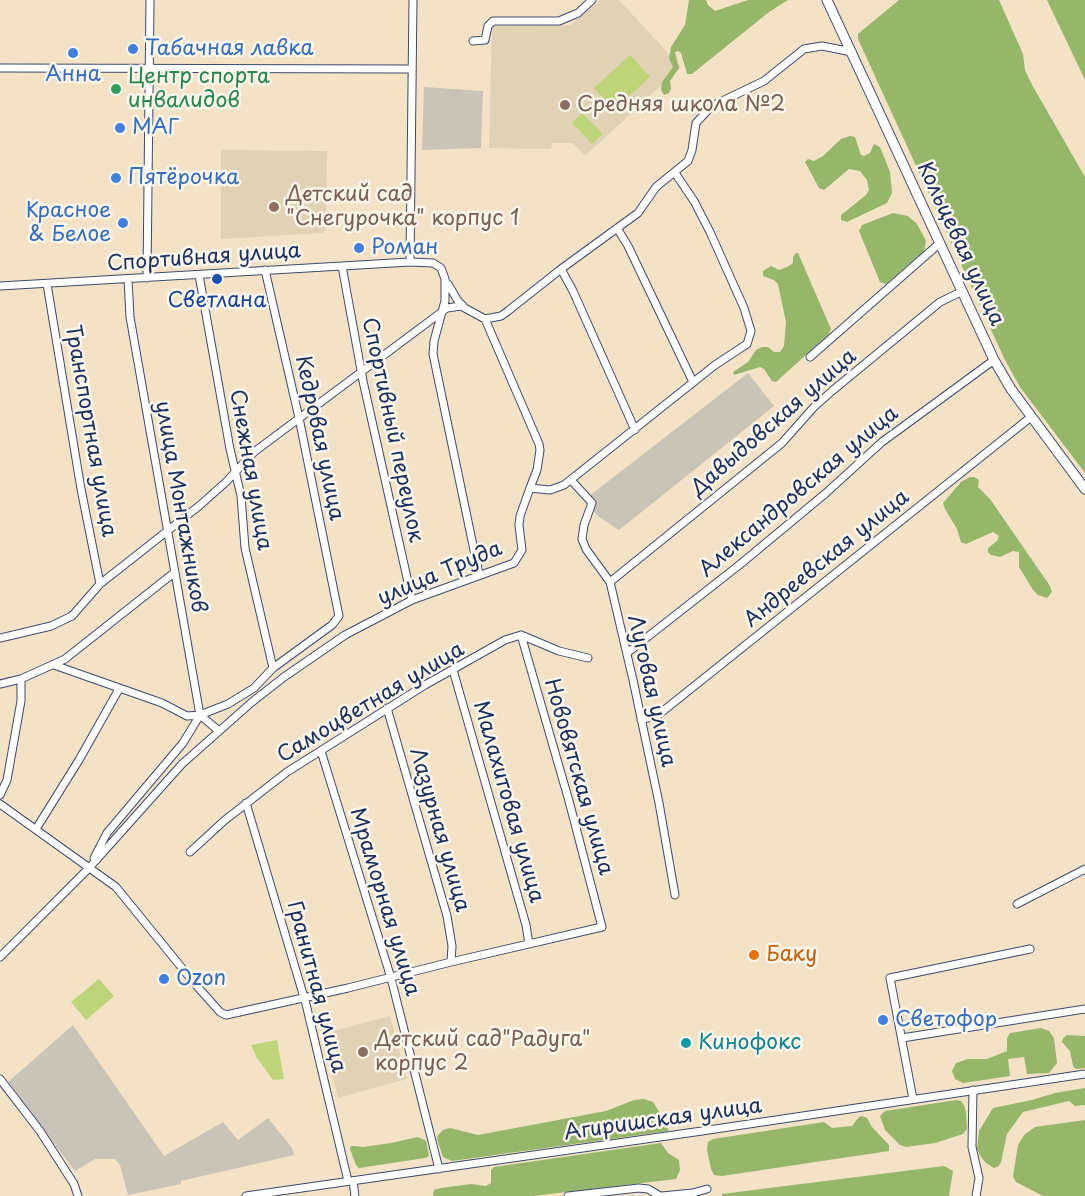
<!DOCTYPE html>
<meta charset="utf-8">
<style>
body{margin:0}
canvas{display:block;background:#f3e2c6}
</style>
<canvas width="1085" height="1196"></canvas>
<script>
const context = document.querySelector('canvas').getContext('2d');
context.lineJoin = 'round';
function fill(path, color) { context.fillStyle = color; context.fill(path, 'evenodd'); }
const toPath = rows => new Path2D(rows.map(r => 'M' + r).join(''));
function stroke(path, color, width, dash) { context.strokeStyle = color; context.lineWidth = width; context.lineCap = dash ? 'butt' : 'round'; context.setLineDash(dash || []); context.stroke(path); }
function label(font, color, halo, rows, align = 'center') {
  context.font = font + ' "Playpen Sans",sans-serif'; context.lineWidth = 5; context.setLineDash([]); context.textBaseline = 'middle'; context.strokeStyle = halo; context.fillStyle = color; for (const [text, x, y, turn = 0] of rows) {
    context.save(); context.translate(x, y); context.rotate((+turn || 0) * Math.PI / 180); context.textAlign = isNaN(turn) ? turn : align; if (halo) context.strokeText(text, 0, 0); context.fillText(text, 0, 0); context.restore();
  }
}
const built = toPath([
 [600,0,619,0,681,67,585,156,573,143,552,143,551,149,489,148,492,26,571,25],
 [221,150,327,151,326,228,323,233,221,239],
 [390,1016,407,1079,338,1098,322,1034]
]);
const industrial = toPath([
 [424,87,483,91,481,148,422,150],
 [748,373,774,406,619,530,598,516,584,500],
 [73,1025,164,1156,223,1122,238,1140,268,1118,292,1148,294,1155,181,1181,181,1184,128,1195,120,1165,115,1159,95,1159,75,1171,8,1082]
]);
const green = toPath([
 [630,55,650,77,614,110,594,88],
 [582,113,603,134,592,144,572,123],
 [99,979,114,996,86,1020,71,1002],
 [277,1040,284,1079,273,1080,257,1058,251,1045]
]);
const forest = toPath([
 [689,0,706,0,708,5,715,11,748,0,788,0,769,12,692,74,687,74,681,53,678,51,675,52,679,68,670,81,671,89,669,93,664,95,661,90,662,82,673,67,669,58,671,47,685,25],
 [899,0,999,0,1023,54,1025,70,1031,83,1085,177,1085,473,1020,387,1004,358,858,39,858,34],
 [1047,0,1085,0,1085,80],
 [850,136,855,137,861,155,864,156,870,153,874,144,880,147,890,172,892,193,887,203,847,222,841,220,841,215,866,195,869,190,867,180,860,171,849,169,824,190,819,188,805,162,808,159,814,161,823,156,841,139],
 [893,213,908,216,917,224,926,241,924,251,886,284,880,282,859,231,862,225],
 [796,253,798,253,831,329,829,334,776,382,772,381,764,369,760,367,734,375,733,372,748,362,756,350,762,347,768,347,774,352,780,352,784,346,786,322,778,284,774,280,763,276,763,271,771,266,779,270,787,267,793,263,793,257],
 [970,477,974,477,979,480,978,487,990,499,1050,586,1052,592,1047,598,1038,595,1033,590,1019,567,1019,552,1013,551,1000,557,991,555,988,552,988,548,997,541,999,536,993,532,966,544,961,542,957,529,945,509,943,503,961,482],
 [1041,1028,1049,1031,1054,1038,1057,1063,1049,1073,1027,1074,1024,1057,1008,1059,1010,1076,963,1083,955,1079,952,1071,956,1063,968,1059,987,1059,1007,1051,1007,1038,1010,1033],
 [1067,1035,1085,1036,1085,1068,1076,1069,1073,1066,1070,1051,1062,1042,1063,1038],
 [1085,1088,1085,1105,1075,1106,1069,1101,1023,1112,1007,1134,1001,1162,999,1166,994,1168,986,1163,981,1157,977,1149,979,1131,993,1108,1032,1100,1055,1093],
 [644,1099,653,1102,668,1126,668,1131,452,1161,443,1157,437,1139,438,1135,443,1130,450,1128,478,1135,606,1111,634,1100],
 [956,1100,961,1101,964,1105,966,1112,967,1129,963,1134,935,1143,906,1147,900,1145,885,1130,880,1116,885,1111],
 [862,1116,867,1118,872,1127,889,1145,889,1151,722,1176,714,1175,711,1169,707,1150,708,1142,713,1139,824,1122,832,1128,852,1126,859,1117],
 [1085,1120,1085,1196,1043,1196,1016,1182,1013,1176,1018,1145,1024,1135,1035,1127],
 [418,1137,426,1141,429,1156,425,1158,359,1168,356,1165,350,1149,351,1146,355,1146,363,1147,391,1143],
 [661,1143,668,1153,679,1160,680,1170,676,1179,533,1196,433,1196,434,1190,441,1188,471,1184,486,1186,491,1183,491,1170,494,1167],
 [944,1166,953,1171,949,1196,722,1196,722,1194]
]);
const minor = toPath([
 [413,0,410,262,433,263,441,268,445,279,445,301,434,341,433,354,479,574],
 [473,41,485,40,488,26,493,21,559,21,578,13,592,0],
 [0,68,412,69],
 [617,228,628,246,693,382],
 [342,266,363,381,412,600],
 [561,269,573,291,635,430],
 [199,275,230,449,241,496,245,548,273,668],
 [147,278,150,0],
 [128,279,130,317,200,715,219,731],
 [47,284,81,489,100,584],
 [448,284,458,301,463,306],
 [0,286,410,262],
 [485,319,539,444,540,450,537,470,530,488],
 [810,357,940,243],
 [571,480,592,503,584,525,582,539,586,549,610,582,633,680,659,803,675,895],
 [610,582,782,443,814,407,832,391,940,302,961,292],
 [0,638,51,626,72,616,100,584,199,506,226,482,254,452,447,308,461,306,485,319,501,316,508,311,561,269,638,213,656,187,688,161,692,150,696,123,708,110,716,104,764,81,804,49,822,46,852,52],
 [627,653,738,566,826,493,882,442,994,360],
 [54,665,162,703,187,716,200,715],
 [453,670,526,925,529,944],
 [0,684,21,679,65,659,175,572],
 [387,708,447,916,452,946,451,962],
 [641,720,658,715,1031,417],
 [321,751,391,978,439,1169],
 [0,795,7,780,21,701,21,679],
 [246,803,306,1004,348,1181],
 [0,804,116,887,195,984,220,1012,226,1015,348,988,451,962,602,927,569,801,521,635],
 [36,829,79,760,119,689],
 [190,852,225,820,287,772,425,685,505,640,521,635,559,651,588,658],
 [94,858,107,833,183,743,200,715,228,704,254,688,273,668,332,625,339,616,299,418,265,270],
 [1017,904,1085,869],
 [0,957,89,868,182,764,252,702,284,677,345,635,412,600,514,563,522,550,519,525,520,516,530,488,550,490,564,485,715,365,747,344,751,331,744,308,710,232,694,201,675,173],
 [902,1038,1085,1009],
 [0,1079,40,1131,74,1184,78,1196],
 [973,1090,972,1147,979,1178,976,1196],
 [913,1099,890,978,1030,949],
 [353,1181,355,1196],
 [246,1196,702,1131,1085,1074],
 [568,1196,639,1188,648,1189,660,1196],
 [662,1196,693,1193,707,1189]
]);
const highway = toPath([
 [827,0,994,360,1011,389,1085,489]
]);
const markers = [
 [133,49,6,"#3f7fe0"],
 [73,53,6,"#3f7fe0"],
 [116,89,6,"#2e9e5b"],
 [565,105,6,"#8d6e63"],
 [120,128,6,"#3f7fe0"],
 [116,178,6,"#3f7fe0"],
 [274,207,6,"#8d6e63"],
 [123,223,6,"#3f7fe0"],
 [359,248,6,"#3f7fe0"],
 [217,279,6,"#1a4fb4"],
 [754,955,6,"#e8710a"],
 [164,979,6,"#3f7fe0"],
 [883,1020,6,"#3f7fe0"],
 [686,1043,6,"#0f9aa8"],
 [363,1052,6,"#8d6e63"]
];
const shopNames = [
 ["Табачная лавка",145,49],
 ["Анна",73,75,"center"],
 ["МАГ",132,128],
 ["Пятёрочка",128,178],
 ["Красное",111,211,"right"],
 ["& Белое",111,235,"right"],
 ["Роман",371,248],
 ["Ozon",176,979],
 ["Светофор",895,1020]
];
const leisureNames = [
 ["Центр спорта",128,77],
 ["инвалидов",128,101]
];
const educationNames = [
 ["Средняя школа №2",577,105],
 ["Детский сад",286,195],
 ["\"Снегурочка\" корпус 1",286,219],
 ["Детский сад\"Радуга\"",375,1040],
 ["корпус 2",375,1064]
];
const streetNames = [
 ["Кольцевая улица",960,244,65],
 ["Спортивная улица",204,258,-4],
 ["Давыдовская улица",774,423,-41],
 ["Спортивный переулок",392,430,78],
 ["Транспортная улица",90,431,80],
 ["Кедровая улица",319,438,78],
 ["Снежная улица",250,470,80],
 ["Александровская улица",799,492,-40],
 ["улица Монтажников",180,507,80],
 ["Андреевская улица",827,559,-39],
 ["улица Труда",440,574,-23],
 ["Луговая улица",651,691,77],
 ["Самоцветная улица",371,703,-31],
 ["Нововятская улица",578,777,74],
 ["Малахитовая улица",508,802,74],
 ["Лазурная улица",439,830,74],
 ["Мраморная улица",384,902,73],
 ["Гранитная улица",316,987,75],
 ["Агиришская улица",663,1120,-8]
];
const transitNames = [
 ["Светлана",217,301]
];
const foodNames = [
 ["Баку",766,955]
];
const cultureNames = [
 ["Кинофокс",698,1043]
];
fill(built, '#e1d2b6');
fill(industrial, '#c9c3b8');
fill(green, '#bdd479');
fill(forest, '#96b669');
stroke(minor, '#3b4a6e', 9);
stroke(highway, '#3b4a6e', 11);
stroke(minor, '#fff', 7);
stroke(highway, '#fff', 9);
for (const [x, y, r, color] of markers) { const dot = new Path2D(); dot.arc(x, y, r, 0, 2 * Math.PI); context.fillStyle = color; context.fill(dot); stroke(dot, '#fbf7ec', 2); }
label('21px', '#366cbe', '#fbf7ec', shopNames, 'left');
label('21px', '#27864d', '#fbf7ec', leisureNames, 'left');
label('21px', '#785e54', '#fbf7ec', educationNames, 'left');
label('21px', '#1b2f5e', '#fbf7ec', streetNames);
label('21px', '#164399', '#fbf7ec', transitNames);
label('21px', '#c56008', '#fbf7ec', foodNames, 'left');
label('21px', '#0d838f', '#fbf7ec', cultureNames, 'left');
</script>
